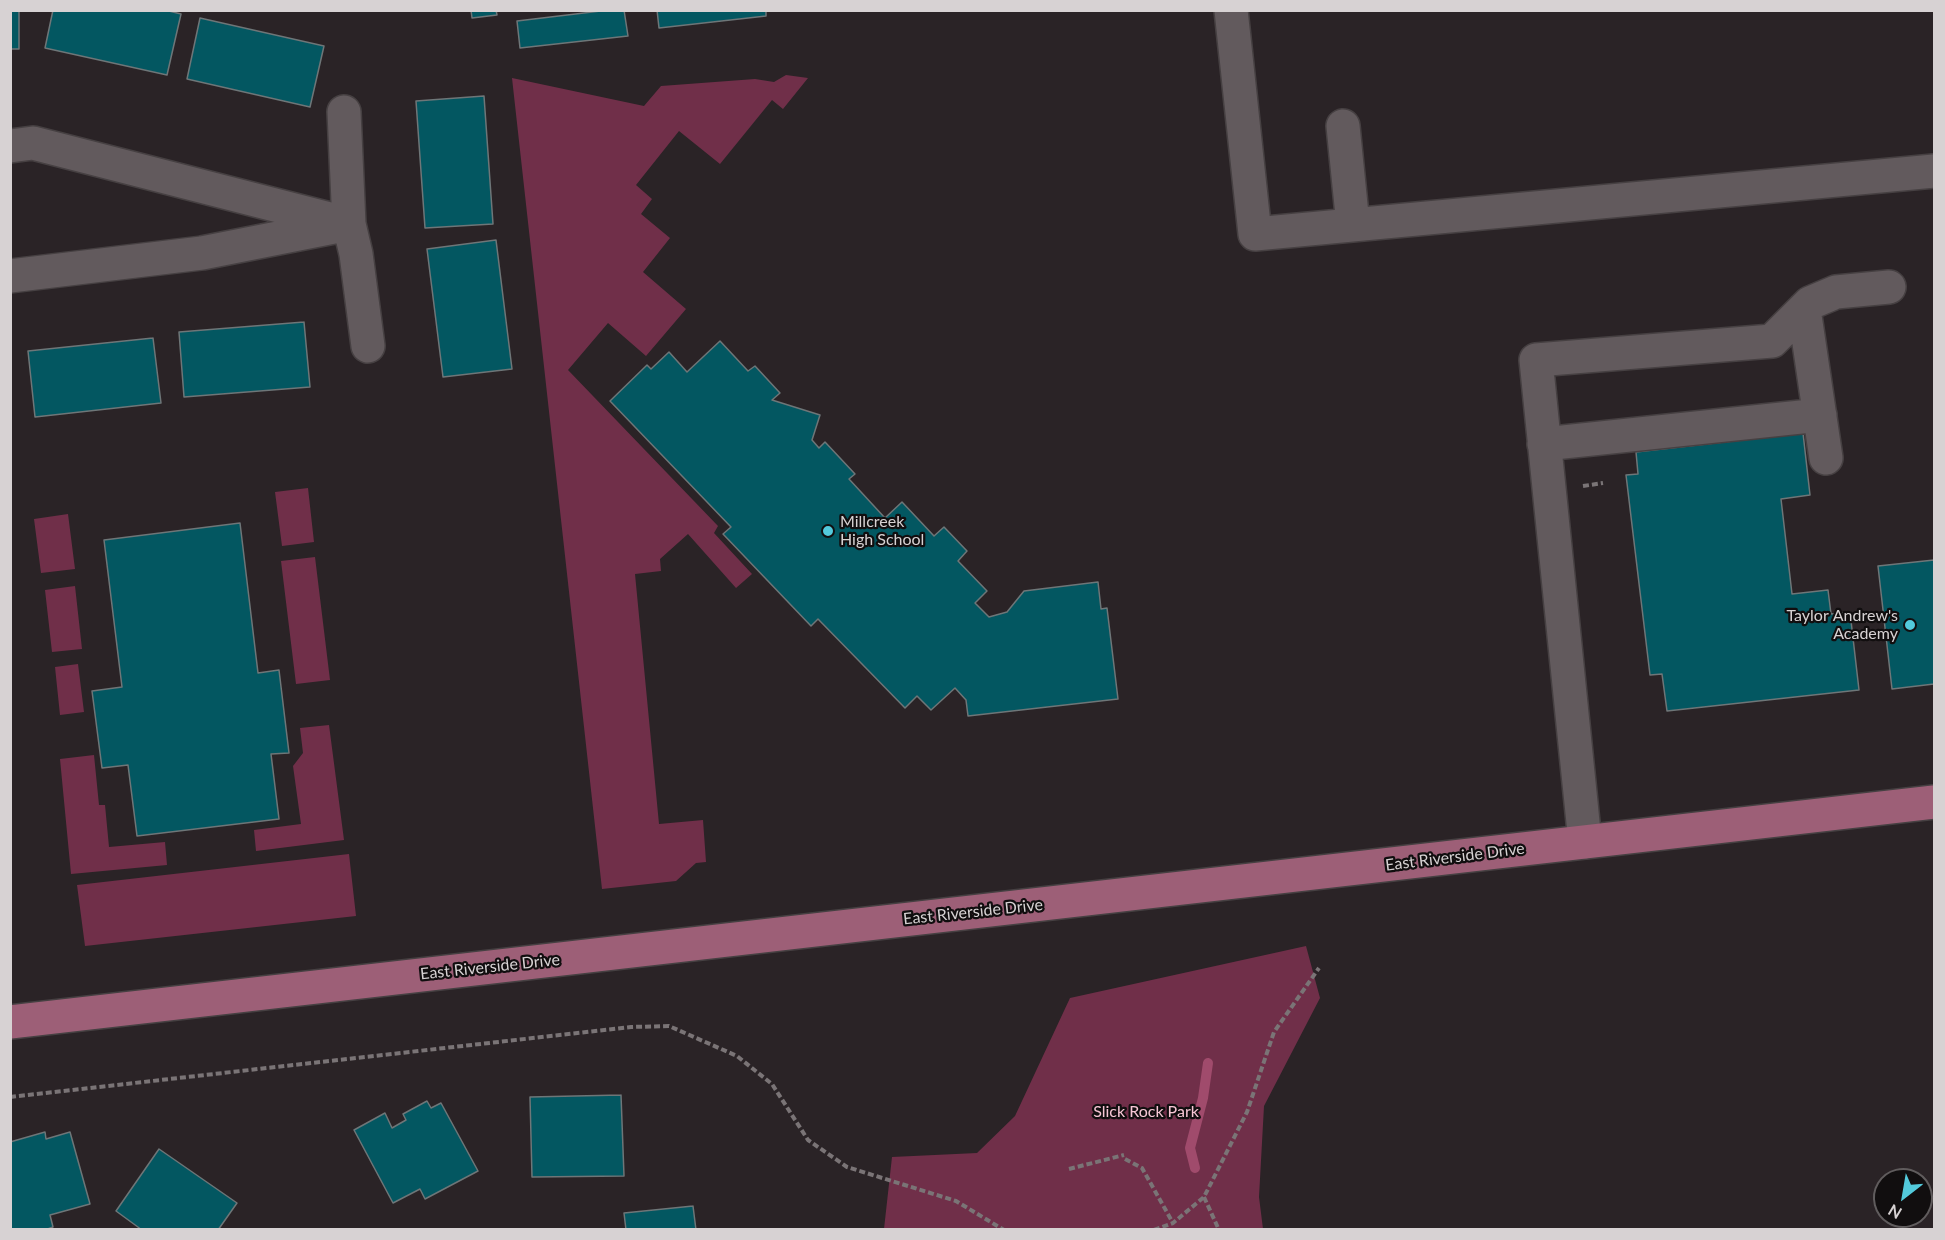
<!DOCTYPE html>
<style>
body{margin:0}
#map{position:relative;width:1945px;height:1240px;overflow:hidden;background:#2a2326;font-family:Lato,sans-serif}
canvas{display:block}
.frame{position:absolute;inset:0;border:12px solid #d7d2d3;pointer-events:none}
.north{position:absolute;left:1873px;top:1168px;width:60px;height:60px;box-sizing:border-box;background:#110e0f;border:2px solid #605c5d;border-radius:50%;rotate:211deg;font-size:16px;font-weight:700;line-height:24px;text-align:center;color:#d7d2d3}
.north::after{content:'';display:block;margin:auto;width:21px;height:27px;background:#53cadc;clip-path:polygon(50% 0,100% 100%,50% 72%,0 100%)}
</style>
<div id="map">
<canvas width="1945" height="1240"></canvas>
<div class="frame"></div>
<div class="north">N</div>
</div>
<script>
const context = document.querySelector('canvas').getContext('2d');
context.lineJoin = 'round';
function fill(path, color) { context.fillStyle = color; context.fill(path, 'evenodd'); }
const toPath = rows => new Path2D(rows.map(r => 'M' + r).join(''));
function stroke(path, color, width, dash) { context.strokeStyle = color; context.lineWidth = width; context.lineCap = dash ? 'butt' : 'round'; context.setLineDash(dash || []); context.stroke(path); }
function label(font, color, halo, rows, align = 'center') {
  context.font = font + ' Lato,sans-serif'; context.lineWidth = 4.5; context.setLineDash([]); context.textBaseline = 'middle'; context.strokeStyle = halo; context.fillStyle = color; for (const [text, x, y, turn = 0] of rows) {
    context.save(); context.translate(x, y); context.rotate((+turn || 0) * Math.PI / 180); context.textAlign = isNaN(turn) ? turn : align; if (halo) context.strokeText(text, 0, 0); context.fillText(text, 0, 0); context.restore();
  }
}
const green = toPath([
 [786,75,808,78,783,109,772,100,720,164,679,131,636,185,652,199,641,214,670,238,643,272,686,309,646,356,608,323,568,370,718,526,714,533,752,574,736,588,688,534,660,559,661,571,635,574,659,824,703,820,706,862,696,863,676,881,602,889,512,78,644,106,661,86,755,79,774,82],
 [308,488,314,542,282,546,275,492],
 [68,514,75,569,41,573,34,519],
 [315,557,330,680,296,684,281,561],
 [75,586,82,649,52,652,45,590],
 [78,664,84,712,60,715,55,667],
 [329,725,344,840,256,851,254,830,301,824,293,766,303,753,300,728],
 [94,755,99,805,105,805,109,847,165,842,167,865,71,874,60,759],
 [349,854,356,916,85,946,77,885],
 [1306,946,1320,998,1264,1106,1259,1197,1263,1229,884,1229,892,1157,977,1153,1015,1116,1070,998]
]);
const stream = toPath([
 [1195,1168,1190,1148,1203,1098,1208,1063]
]);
const building = toPath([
 [10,10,19,10,19,49,10,49,10,10],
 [53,10,165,10,181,14,167,75,45,48,53,10],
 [471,10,496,10,497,15,472,18,471,10],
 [609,10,624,10,628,36,520,48,517,21,609,10],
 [657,10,766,10,766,16,659,28,657,10],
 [200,18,324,46,310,107,187,79,200,18],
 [484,96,493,224,425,228,416,101,484,96],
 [496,240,512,369,443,377,427,249,496,240],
 [304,322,310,387,184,397,179,332,304,322],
 [153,338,161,403,35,417,28,351,153,338],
 [720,341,748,371,755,366,780,393,772,400,820,415,812,440,819,448,825,442,855,474,849,479,885,518,902,502,934,536,944,527,967,551,958,561,987,591,975,603,989,617,1007,612,1024,591,1098,582,1101,609,1107,608,1118,699,968,716,966,700,955,688,931,710,917,696,905,708,818,619,811,626,723,534,731,527,610,401,647,365,651,369,669,352,687,372,720,341],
 [1803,433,1810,495,1781,499,1792,594,1828,590,1831,614,1850,612,1859,690,1667,711,1662,674,1650,675,1626,475,1638,474,1636,452,1803,433],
 [240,523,258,673,279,670,289,753,271,754,279,819,137,836,128,765,102,768,92,691,122,687,104,540,240,523],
 [1934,560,1934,684,1892,689,1878,566,1934,560],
 [621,1095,624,1176,532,1177,530,1097,621,1095],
 [427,1101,431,1108,441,1103,478,1171,425,1199,420,1189,393,1203,354,1130,385,1113,392,1128,406,1120,403,1114,427,1101],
 [45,1132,46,1139,70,1132,90,1204,50,1215,53,1227,45,1230,10,1230,10,1142,45,1132],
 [159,1149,237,1203,218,1230,142,1230,116,1211,159,1149],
 [693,1206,696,1230,626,1230,624,1213,693,1206]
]);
const path = toPath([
 [1583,486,1603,483],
 [10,1097,631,1027,669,1026,737,1056,772,1084,808,1140,847,1167,956,1201,1004,1230],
 [1125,1159,1142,1168,1173,1223],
 [1069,1169,1124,1155],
 [1204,1197,1219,1230],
 [1154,1230,1173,1223,1204,1197,1247,1112,1274,1032,1319,968]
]);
const minor = toPath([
 [1231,10,1255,234,1934,171],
 [1343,126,1353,225],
 [10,146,33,143,349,224,356,254,368,346],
 [10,276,202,253,349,224,344,112],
 [1804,309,1826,458],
 [1544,444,1820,415],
 [1585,842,1536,360,1772,341,1810,303,1836,292,1889,287]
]);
const major = toPath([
 [10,1022,1934,802]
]);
const markers = [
 [828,531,6,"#53cadc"],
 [1910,625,6,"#53cadc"]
];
const poiNames = [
 ["Millcreek",840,522],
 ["High School",840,540],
 ["Taylor Andrew's",1898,616,"right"],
 ["Academy",1898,634,"right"]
];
const streetNames = [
 ["East Riverside Drive",1455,857,-7],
 ["East Riverside Drive",973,912,-6],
 ["East Riverside Drive",490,967,-6]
];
const parkNames = [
 ["Slick Rock Park",1146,1112]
];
fill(green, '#702f49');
stroke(stream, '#a04b6c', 10);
fill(building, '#035761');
stroke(building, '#6e7678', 1.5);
stroke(minor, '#464042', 36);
stroke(major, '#464042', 36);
stroke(path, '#7a7476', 4, [6, 3]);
stroke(minor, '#625a5d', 33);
stroke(major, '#9d5f77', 33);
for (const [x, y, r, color] of markers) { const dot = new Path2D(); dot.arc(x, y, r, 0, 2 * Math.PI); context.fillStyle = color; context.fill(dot); stroke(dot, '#110e0f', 2); }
label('16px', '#d7d2d3', '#110e0f', poiNames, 'left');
label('16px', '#d7d2d3', '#110e0f', streetNames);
label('16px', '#f7c6d5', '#110e0f', parkNames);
</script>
